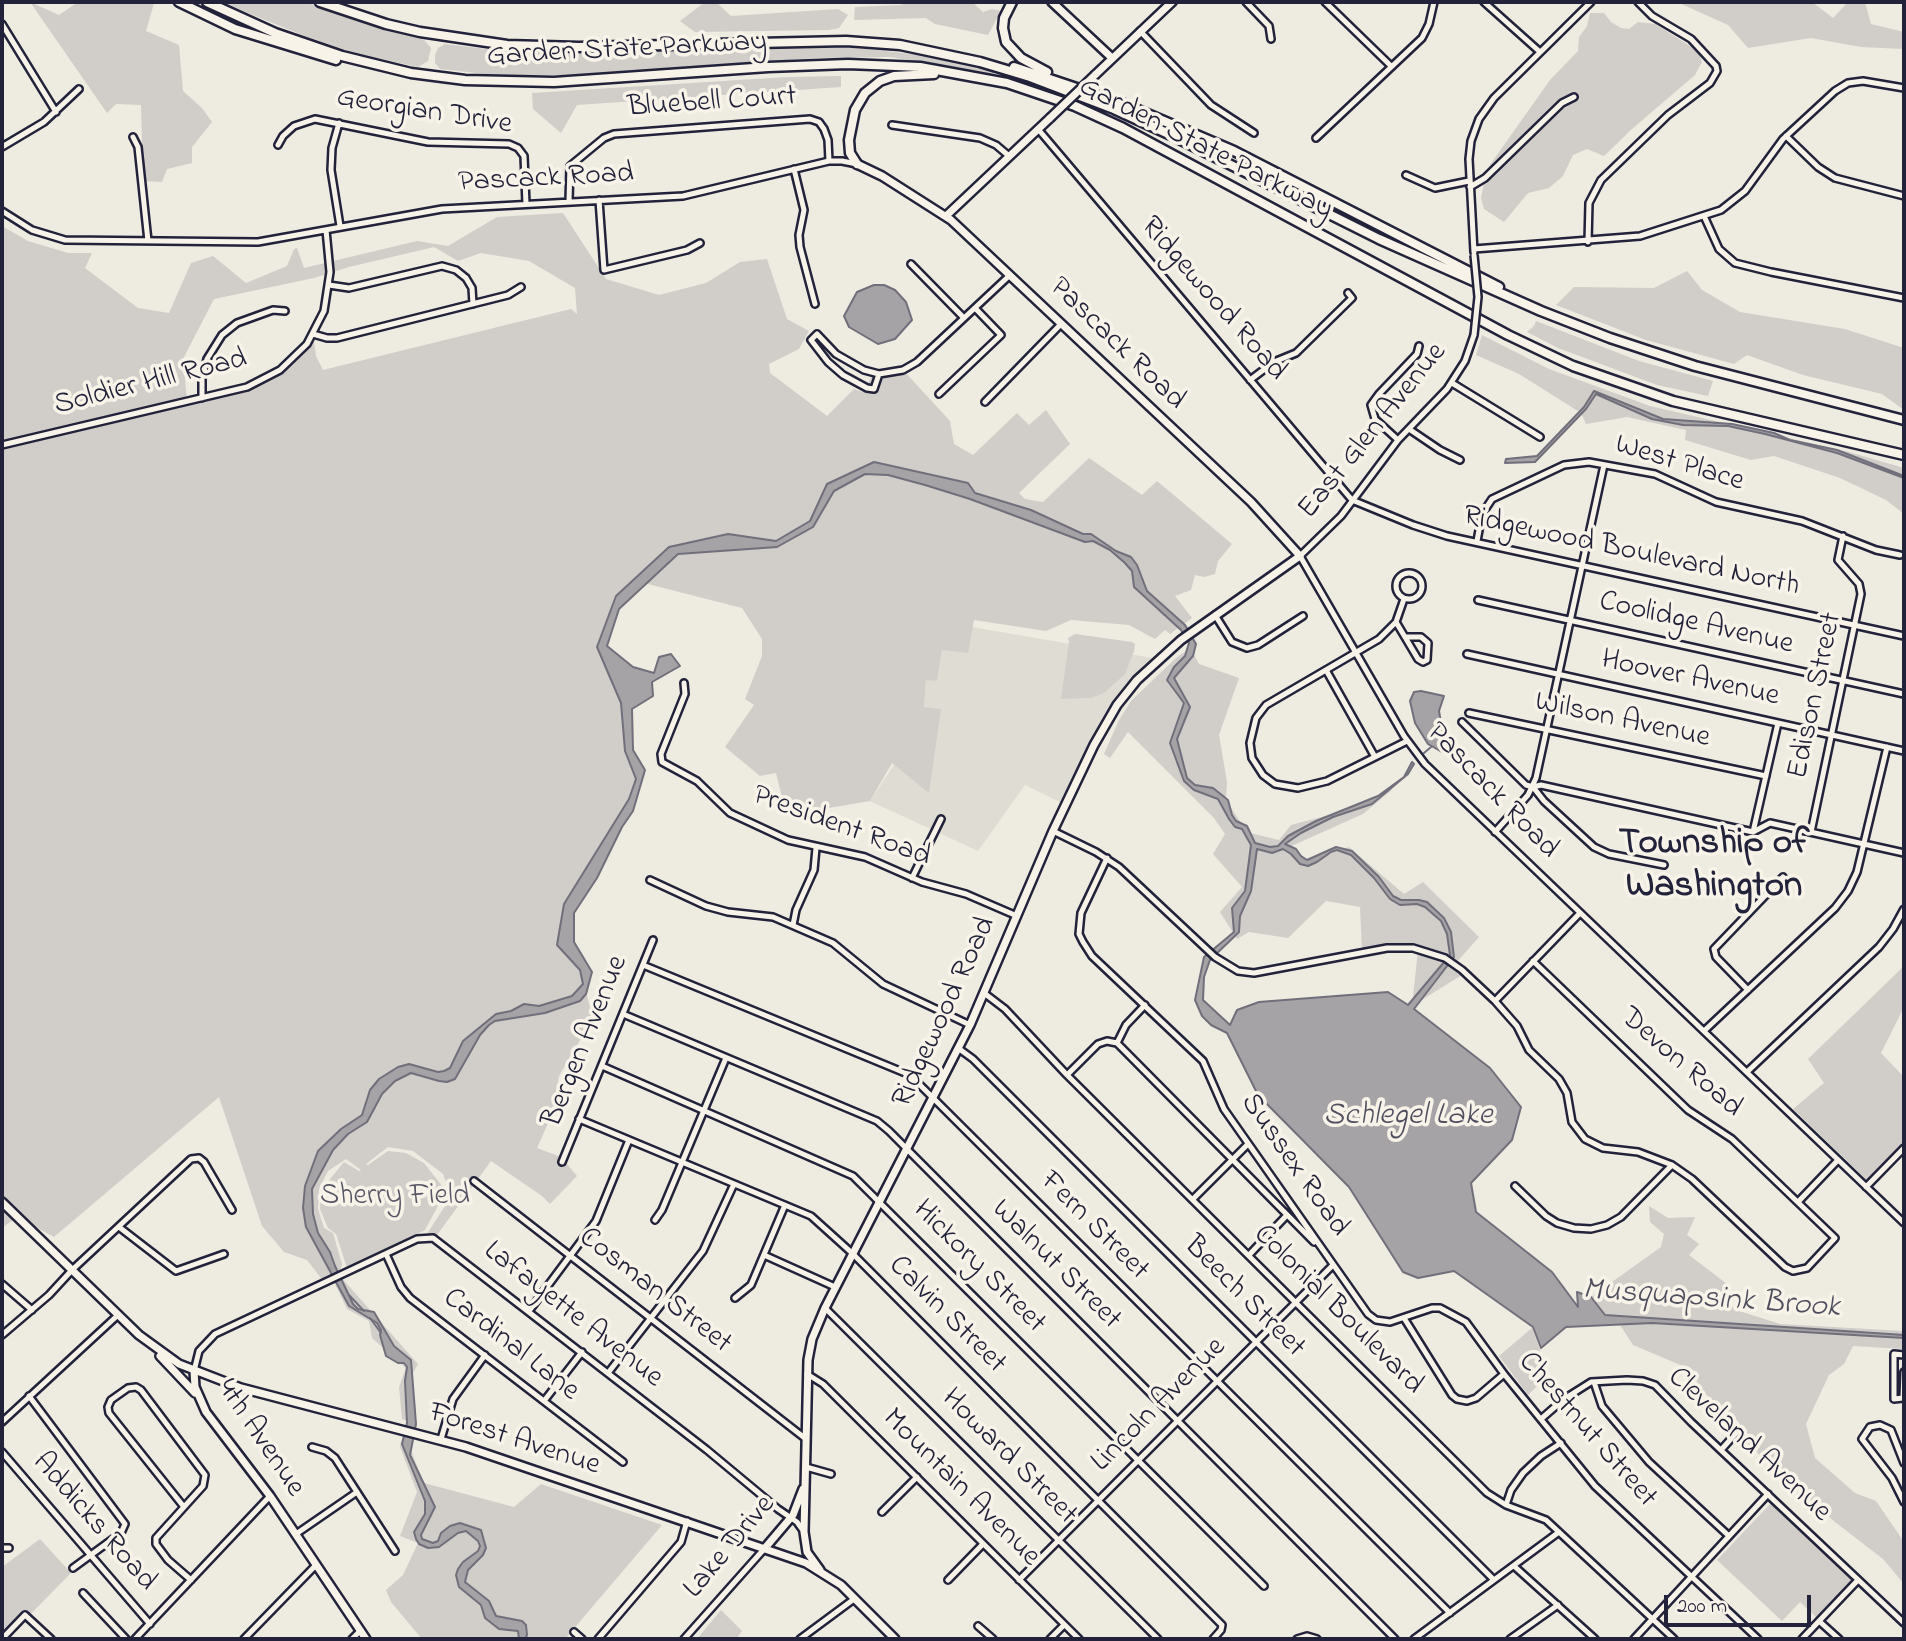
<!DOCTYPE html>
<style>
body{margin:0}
#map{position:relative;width:1906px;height:1641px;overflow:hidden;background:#eeebe1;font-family:"Indie Flower",sans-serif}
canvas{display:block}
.frame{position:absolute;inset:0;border:4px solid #22223b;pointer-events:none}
.scale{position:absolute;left:1664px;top:1595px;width:147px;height:32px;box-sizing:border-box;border:4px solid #22223b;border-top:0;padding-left:9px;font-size:21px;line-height:24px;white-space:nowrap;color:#22223b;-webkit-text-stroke:5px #f7f3e8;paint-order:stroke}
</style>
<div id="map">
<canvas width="1906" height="1641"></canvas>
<div class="frame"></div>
<div class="scale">200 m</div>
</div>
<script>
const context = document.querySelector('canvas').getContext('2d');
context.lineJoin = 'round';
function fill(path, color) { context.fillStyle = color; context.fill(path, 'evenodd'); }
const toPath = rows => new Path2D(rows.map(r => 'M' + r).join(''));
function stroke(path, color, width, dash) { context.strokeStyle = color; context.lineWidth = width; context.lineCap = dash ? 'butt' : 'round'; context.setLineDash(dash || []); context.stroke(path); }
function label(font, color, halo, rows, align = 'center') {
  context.font = font + ' "Indie Flower",sans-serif'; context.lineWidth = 7; context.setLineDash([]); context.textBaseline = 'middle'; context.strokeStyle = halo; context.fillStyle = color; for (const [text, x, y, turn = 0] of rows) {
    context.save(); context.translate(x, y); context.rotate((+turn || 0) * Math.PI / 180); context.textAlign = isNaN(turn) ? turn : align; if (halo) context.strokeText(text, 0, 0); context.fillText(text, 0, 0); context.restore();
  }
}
const built = toPath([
 [972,627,1158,659,1126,692,1066,805,1025,785,978,851,870,801,896,762,941,710,924,707,926,679,937,681,942,650]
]);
const green = toPath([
 [30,2,59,15,78,2,154,3,146,31,179,45,183,91,202,108,212,122,192,147,192,163,167,169,162,182,143,181,141,105,116,104,107,113],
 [221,2,305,2,424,40,431,48,428,61,418,67,354,53,302,35],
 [705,2,716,2,731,16,838,9,848,15,839,28,829,30,695,32,680,21],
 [903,2,972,2,983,12,992,9,1001,11,988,35,935,24,926,18,854,20,855,7,902,5],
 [1677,2,1812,2,1833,18,1848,2,1865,2,1871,24,1904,32,1904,49,1861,47,1811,38,1748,48,1728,25],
 [1590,13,1604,13,1611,22,1621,28,1629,29,1638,22,1655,24,1698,51,1702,62,1695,75,1632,129,1604,156,1587,149,1573,155,1563,176,1549,188,1528,193,1504,222,1484,209,1481,198,1487,169,1550,80,1578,51,1579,37,1587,26],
 [445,44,502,51,558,54,818,46,868,49,938,57,994,70,994,74,890,57,817,58,568,75,495,75,440,69,435,63,435,55,438,48],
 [841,76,841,87,577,105,561,133,533,109,532,93,787,77],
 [563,213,606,279,659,295,706,283,740,262,767,259,787,319,809,331,799,349,769,364,770,373,827,416,854,389,863,392,874,373,903,370,950,421,954,444,973,455,1017,413,1029,425,1046,410,1070,444,1019,493,1025,499,1043,502,1089,458,1142,495,1157,481,1232,544,1218,561,1215,574,1204,577,1195,575,1191,590,1175,596,1192,618,1170,634,1165,630,1155,639,1129,625,1071,620,1046,631,974,620,968,653,942,650,937,681,926,680,924,707,941,709,929,793,892,763,870,801,823,809,783,801,776,773,760,776,725,747,754,705,745,699,762,656,762,639,742,608,644,583,678,554,777,547,813,527,816,506,810,521,776,541,728,534,669,547,616,596,597,647,621,703,625,751,636,779,629,799,557,945,580,970,593,1018,559,1076,553,1112,537,1148,561,1157,577,1176,550,1204,542,1196,491,1161,434,1239,425,1237,445,1206,449,1190,443,1174,413,1151,388,1147,366,1164,368,1165,388,1151,406,1153,424,1163,446,1191,425,1230,347,1268,336,1234,328,1228,320,1209,321,1190,344,1162,359,1171,361,1170,346,1159,328,1171,319,1189,318,1209,324,1228,333,1233,342,1264,339,1275,418,1364,410,1378,409,1421,402,1419,399,1387,406,1368,372,1338,369,1321,347,1309,333,1280,324,1282,307,1260,284,1252,262,1226,219,1097,54,1237,17,1217,2,1228,2,226,28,241,68,253,92,253,85,268,138,308,169,313,191,263,213,256,246,283,287,266,294,249,297,248,304,268,417,241,448,246,497,217],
 [434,247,458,261,481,253,529,261,575,288,577,314,571,309,323,370,316,356,313,334,280,370,247,387,187,401,183,359,214,299,314,278,349,267],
 [1687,271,1702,290,1740,312,1845,329,1904,348,1904,410,1882,394,1803,375,1747,355,1734,364,1646,340,1556,305,1574,287,1654,288],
 [1536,321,1639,361,1713,381,1708,396,1657,385,1558,348,1527,332,1534,326],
 [1482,335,1549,369,1650,406,1849,452,1904,468,1904,514,1886,500,1840,478,1774,456,1751,460,1685,440,1686,430,1627,417,1586,424,1581,413,1519,374,1476,355],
 [1075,634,1132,642,1135,644,1134,651,1125,674,1104,693,1091,698,1061,699,1069,642,1068,638],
 [1193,646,1192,651,1199,664,1239,678,1219,735,1227,782,1226,800,1241,823,1250,833,1279,840,1291,825,1329,815,1393,789,1363,814,1287,848,1306,862,1349,847,1404,894,1423,882,1479,937,1455,964,1465,973,1420,1001,1413,996,1418,951,1362,952,1360,907,1326,901,1288,938,1249,932,1237,939,1220,912,1242,887,1213,854,1225,834,1214,818,1128,732,1110,758,1104,754,1119,720,1131,701,1176,658],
 [1904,966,1904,1007,1881,1053,1904,1077,1904,1142,1867,1180,1793,1109,1824,1083,1808,1059],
 [1649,1206,1668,1218,1695,1217,1687,1235,1699,1244,1689,1255,1727,1284,1721,1297,1736,1310,1780,1324,1904,1331,1904,1349,1853,1346,1844,1364,1829,1375,1806,1424,1815,1458,1855,1493,1876,1501,1904,1542,1904,1584,1883,1559,1835,1522,1742,1439,1739,1422,1697,1387,1697,1372,1633,1345,1620,1325,1604,1314,1591,1297,1661,1247,1664,1234,1650,1222],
 [1532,1328,1549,1374,1528,1395,1499,1356],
 [401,1441,408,1443,424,1483,514,1507,541,1484,662,1525,565,1639,422,1639,391,1602,386,1590,403,1575,418,1543,400,1536,417,1492,400,1447],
 [1772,1502,1854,1580,1818,1619,1800,1602,1782,1621,1717,1560],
 [40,1539,71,1573,6,1639,2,1639,2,1567],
 [721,1610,742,1631,736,1639,697,1639]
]);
const water = toPath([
 [874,285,884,285,895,290,906,302,912,320,895,339,878,344,849,327,844,316,857,292,874,285],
 [1594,391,1663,419,1732,424,1774,433,1790,440,1837,450,1904,476,1904,478,1837,453,1765,434,1728,426,1683,425,1652,419,1596,394,1586,409,1535,462,1505,463,1506,459,1537,456,1584,407,1594,391],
 [874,462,968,483,975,493,1031,510,1083,534,1091,534,1116,551,1131,557,1137,565,1147,591,1185,625,1196,644,1193,656,1174,678,1190,707,1177,739,1187,778,1195,785,1213,788,1228,800,1232,815,1236,821,1247,826,1255,843,1270,847,1278,846,1288,836,1316,821,1378,796,1404,777,1412,762,1414,764,1408,774,1372,804,1333,817,1301,833,1285,844,1296,849,1301,856,1307,860,1336,847,1352,851,1379,877,1393,896,1401,900,1419,900,1427,902,1444,918,1451,932,1454,957,1414,1009,1490,1068,1521,1107,1512,1140,1471,1183,1476,1212,1552,1272,1578,1307,1577,1292,1591,1297,1605,1315,1904,1335,1904,1338,1652,1323,1566,1327,1541,1348,1533,1327,1454,1271,1418,1278,1403,1272,1349,1187,1258,1095,1227,1033,1211,1025,1202,1016,1195,1000,1204,957,1234,932,1232,908,1245,891,1251,845,1242,829,1235,827,1229,819,1218,799,1194,790,1184,781,1170,743,1184,703,1167,680,1174,667,1185,656,1189,643,1181,630,1134,587,1132,571,1125,563,1110,550,1093,541,1085,542,970,499,925,485,888,475,865,474,834,491,813,527,777,547,678,554,619,609,607,646,633,667,654,673,659,657,671,654,680,666,652,682,653,696,632,709,633,750,645,770,633,811,622,827,597,878,574,913,574,942,592,972,586,994,580,1001,545,1013,495,1021,489,1025,480,1035,455,1079,447,1082,439,1081,411,1073,395,1081,382,1094,367,1122,348,1134,333,1150,312,1189,313,1214,318,1233,330,1252,335,1266,353,1304,358,1309,374,1312,394,1346,411,1360,416,1424,410,1455,435,1507,421,1535,422,1539,433,1543,438,1541,441,1533,450,1526,460,1523,481,1530,486,1548,483,1555,468,1570,465,1582,489,1601,496,1616,522,1621,526,1625,527,1635,525,1639,519,1639,518,1631,499,1629,485,1618,481,1605,459,1587,456,1575,458,1569,463,1562,478,1551,480,1546,478,1541,466,1531,458,1533,439,1547,428,1548,419,1544,416,1539,414,1532,425,1514,425,1501,402,1444,407,1423,405,1381,407,1367,404,1363,398,1363,386,1356,380,1335,381,1330,377,1323,349,1306,306,1227,303,1208,305,1186,318,1151,341,1129,362,1115,370,1090,379,1079,398,1067,409,1064,438,1072,444,1071,450,1068,463,1041,496,1014,511,1011,524,1004,539,1006,572,996,583,984,580,970,557,945,564,904,629,799,636,779,625,751,621,703,597,647,616,596,669,547,728,534,776,541,810,521,827,484,874,462],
 [1257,849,1272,853,1283,849,1291,854,1300,864,1308,866,1317,862,1331,852,1337,850,1351,855,1374,878,1390,899,1400,905,1417,904,1425,907,1441,921,1447,934,1450,955,1408,1005,1388,992,1259,1002,1237,1010,1230,1025,1203,1000,1204,977,1210,960,1239,932,1240,916,1251,891,1257,849],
 [1421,691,1444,696,1439,711,1445,746,1442,752,1428,744,1415,723,1410,701,1414,692,1421,691]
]);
const stream = toPath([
 [1424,753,1431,747],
 [349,1295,364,1311],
 [370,1318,381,1333]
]);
const minor = toPath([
 [1246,2,1269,26,1271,39],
 [1325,2,1391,66],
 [1484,2,1540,52],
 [2,24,56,112],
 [1140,31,1211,105,1254,133],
 [339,123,332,148,331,170,340,226],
 [892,125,980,138,996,145,1009,156],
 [1038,129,1352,500,1413,525,1447,536,1904,636],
 [1786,136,1818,167,1835,178,1904,196],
 [133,137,138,147,148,241],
 [1316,138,1422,38,1429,24,1434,2],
 [278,145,283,136,294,126,315,119,428,142,509,144,518,148,524,156,526,204],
 [2,147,44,122,79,89],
 [794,169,804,210,799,235,800,247,815,304],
 [1406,175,1435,188,1469,181],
 [1470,187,1485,178,1562,103,1574,97],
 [599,200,604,270,687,250,700,243],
 [569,201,570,166,604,138,614,134,810,119,819,122,824,129,828,140,829,161],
 [2,211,32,230,65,240,258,242,442,209,683,196,829,161,842,161,857,164],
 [1704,216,1719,249,1735,263,1771,272,1904,298],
 [1588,242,1589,203,1601,180,1668,115,1710,83,1717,71,1716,66,1691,39,1652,16,1638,2],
 [1474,249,1640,236,1721,210,1745,191,1783,139,1835,91,1848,83,1863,81,1904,88],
 [1474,252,1469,159,1471,141,1479,119,1494,98,1591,2],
 [911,264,964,318],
 [329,285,349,288,442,266,456,270,466,278,472,288,473,304],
 [313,334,327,338,337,338,508,295,521,287],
 [1474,335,1465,361,1447,389,1398,440,1341,516,1300,556,1404,736,1425,764,1904,1223],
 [879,374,874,389,867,388,843,375,828,362,811,340,817,334,836,354,864,370,879,374,903,370,917,362,1010,275],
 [1250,380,1274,362,1296,353,1352,298,1348,293],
 [1452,383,1540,437],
 [939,394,1001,335,975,308],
 [202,398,202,379,207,359,222,335,237,323,273,310,285,311],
 [985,402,1061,324],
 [1409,429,1440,450,1460,460],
 [1398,440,1375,419,1371,405,1379,394,1417,354,1419,346],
 [2,445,247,387,280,370,307,344,324,311,330,272,326,230],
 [1477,541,1482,514,1492,499,1564,465,1589,462,1655,474,1716,502,1802,521,1876,550,1900,555],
 '1396 586a13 13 0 1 1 26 0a13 13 0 1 1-26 0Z',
 [1404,599,1396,622,1379,639,1266,705,1256,718,1250,743,1252,758,1263,775,1275,784,1298,788,1327,781,1407,741],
 [1478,600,1904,694],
 [1215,615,1232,642,1247,648,1258,645,1303,616],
 [1396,622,1418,659,1423,662,1427,660,1428,643,1421,637,1405,637],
 [1467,654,1904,751],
 [1326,670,1375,757],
 [684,683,685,694,661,754,662,762,697,781,730,813,788,840,865,857,922,882,966,894,1017,916],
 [1469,713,1766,776],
 [1462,722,1526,785,1533,787,1544,801,1594,847,1609,854,1664,865],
 [1533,787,1541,785,1753,832,1770,823,1904,853],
 [1053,831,1096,852,1119,867,1215,957,1238,971,1254,973,1387,948,1413,948,1445,958,1462,970,1495,1001,1517,1026,1529,1050,1559,1079,1567,1093,1572,1122,1585,1139,1603,1148,1638,1152,1672,1165,1692,1179,1785,1267,1793,1271,1807,1268,1835,1238,1732,1139,1688,1110,1533,961],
 [1495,832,1528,795,1536,778,1604,465],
 [1753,832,1778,723],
 [1811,832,1861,594,1859,584,1838,560,1843,536],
 [1107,858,1081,913,1079,934,1083,942,1092,956,1203,1061,1224,1109,1368,1314,1376,1320,1390,1322,1432,1308,1440,1308,1466,1322,1504,1374,1595,1486,1758,1639],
 [912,878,941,819],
 [650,880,706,906,728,912,773,917,833,943,883,984,970,1025],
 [793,925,796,910,814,870,816,848],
 [643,965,910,1075,1450,1613],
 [1748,990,1716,957,1714,949,1783,877],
 [984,993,1005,1009,1067,1075,1487,1493,1506,1505,1546,1520,1674,1639],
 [1495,1001,1580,913],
 [623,1014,877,1121,889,1131,1395,1639],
 [1704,1031,1835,908,1848,891,1857,872,1887,747],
 [1117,1043,1314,1242],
 [1117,1043,1126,1025,1145,1005],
 [958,1048,973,1059,1494,1580],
 [602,1066,853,1176,1264,1586],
 [1747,1072,1879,947,1893,929,1904,909],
 [1067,1075,1098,1044,1107,1041,1117,1043],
 [579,1119,811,1216,852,1253,1222,1625,1221,1630,1213,1639],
 [562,1162,653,940],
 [474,1181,806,1439],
 [1515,1186,1546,1216,1557,1223,1574,1228,1591,1229,1607,1225,1621,1217,1672,1165],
 [1866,1187,1904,1148],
 [1193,1199,1248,1144],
 [1798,1202,1838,1160],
 [655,1220,662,1210,726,1058],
 [119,1227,176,1271,224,1254],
 [386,1254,401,1287,410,1298,623,1462],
 [764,1255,835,1287],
 [1249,1255,1287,1215],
 [2,1284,32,1310],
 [735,1298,751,1285,785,1205],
 [825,1308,1158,1639],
 [529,1311,596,1221,629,1140],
 [1404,1318,1452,1395,1457,1399,1467,1401,1476,1398,1504,1374],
 [2,1335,49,1295,72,1270,191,1159,199,1158,204,1162,232,1210],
 [1904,1355,1894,1354,1894,1399,1903,1398,1904,1372],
 [194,1371,199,1351,215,1334,417,1239,433,1238,707,1450,778,1509,797,1522,802,1529],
 [608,1373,703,1251,734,1184],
 [807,1374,823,1384,1079,1639],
 [1594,1382,1602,1406,1649,1462,1729,1536],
 [29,1396,125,1524,121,1533,73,1568],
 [544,1401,582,1352],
 [1541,1419,1564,1399,1591,1382,1627,1380,1643,1381,1655,1385,1691,1422,1904,1623],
 [2,1422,118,1315],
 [441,1439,453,1399,485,1355],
 [312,1447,326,1451,335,1458,395,1551],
 [1721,1450,1738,1431],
 [2,1452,150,1624],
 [1904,1463,1891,1430,1880,1425,1870,1427,1862,1439,1892,1478,1904,1502],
 [806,1467,831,1474],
 [1506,1505,1511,1490,1523,1473,1541,1456,1561,1443],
 [184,1507,109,1413,108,1407,111,1400,128,1388,136,1387,141,1390,205,1475,203,1486,156,1538,156,1544,168,1560,191,1580],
 [882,1512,917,1477],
 [296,1534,357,1492],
 [2,1548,9,1548],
 [1514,1566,1595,1639],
 [948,1580,983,1544],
 [1019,1580,1333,1265],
 [83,1593,126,1639],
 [1819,1621,1839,1639],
 [978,1626,993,1639],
 [574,1632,582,1639],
 [2,1639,25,1615,51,1639],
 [135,1639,270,1496],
 [244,1639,316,1565],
 [352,1639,360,1631],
 [598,1639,681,1542,687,1521],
 [684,1639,765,1548],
 [800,1639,854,1599],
 [1050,1639,1064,1625],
 [1297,1639,1307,1636,1317,1639],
 [1414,1639,1559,1532],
 [1510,1639,1558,1605],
 [1634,1639,1768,1494],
 [1802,1639,1858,1580]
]);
const major = toPath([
 [1052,2,1112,58],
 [1095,75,1172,2],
 [946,216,1050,118],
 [2,1202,139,1335,179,1364,241,1388,466,1447,806,1563,841,1585,895,1639],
 [160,1356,195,1393],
 [194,1371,195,1387,206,1412,270,1496,366,1639],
 [765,1548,793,1515,803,1489],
 [820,1570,807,1552,804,1532,808,1360,812,1339,825,1308,970,1025,1053,831,1094,745,1117,705,1137,680,1181,640,1300,556,1251,502,951,220,882,176,857,164]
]);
const highway = toPath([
 [179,2,235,29,336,60],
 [207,2,275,33,342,56,411,73,465,80,554,82,768,67,848,64,920,67,1007,83,1075,106,1123,128,1508,335,1573,366,1673,401,1904,455],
 [320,2,386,24,420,32,507,45,579,47,846,41,900,45,980,62,1030,77,1114,109,1171,135,1379,239,1541,311,1610,338,1695,366,1904,420],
 [1012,2,1004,18,1003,28,1006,42,1021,58,1047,72],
 [1014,67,1124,104,1234,151,1499,287],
 [857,164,850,153,849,140,855,110,865,93,880,81,894,76,934,74]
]);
const minorBridge = toPath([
 [1474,335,1478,297,1474,255]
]);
const majorBridge = toPath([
 [1050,118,1095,75]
]);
const streetNames = [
 ["Garden State Parkway",627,51,-3],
 ["Bluebell Court",712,104,-4],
 ["Georgian Drive",424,113,9],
 ["Garden State Parkway",1205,150,27],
 ["Pascack Road",546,180,-3],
 ["Ridgewood Road",1212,300,49],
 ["Pascack Road",1116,345,44],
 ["Soldier Hill Road",151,384,-14],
 ["East Glen Avenue",1374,432,-51],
 ["West Place",1679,465,17],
 ["Ridgewood Boulevard North",1631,553,12],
 ["Coolidge Avenue",1696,625,13],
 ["Hoover Avenue",1690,680,12],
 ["Edison Street",1817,696,-78],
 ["Wilson Avenue",1622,722,12],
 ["Pascack Road",1491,792,46],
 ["President Road",841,828,20],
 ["Ridgewood Road",946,1013,-65],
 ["Bergen Avenue",587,1042,-68],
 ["Devon Road",1680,1064,41],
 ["Sussex Road",1293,1166,55],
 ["Fern Street",1093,1227,45],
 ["Walnut Street",1055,1266,45],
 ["Hickory Street",978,1268,45],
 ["Cosman Street",654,1292,38],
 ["Beech Street",1243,1298,45],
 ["Colonial Boulevard",1337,1311,45],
 ["Lafayette Avenue",572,1316,38],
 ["Calvin Street",946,1316,45],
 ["Cardinal Lane",510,1346,38],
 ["Lincoln Avenue",1160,1406,-45],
 ["Chestnut Street",1586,1431,49],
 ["4th Avenue",259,1439,56],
 ["Forest Avenue",514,1441,18],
 ["Cleveland Avenue",1748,1446,43],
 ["Howard Street",1008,1458,45],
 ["Mountain Avenue",960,1489,45],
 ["Addicks Road",93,1523,49],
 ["Lake Drive",731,1548,-50]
];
const parkNames = [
 ["Sherry Field",395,1198]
];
const waterNames = [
 ["Schlegel Lake",1408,1118],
 ["Musquapsink Brook",1711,1301,4]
];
const districtNames = [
 ["Township of",1714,846],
 ["Washington",1714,889]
];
fill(built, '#dfdcd4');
fill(green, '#d1cdc9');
fill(water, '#a6a3a6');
stroke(water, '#716f7b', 2);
stroke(stream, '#716f7b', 2);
stroke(minor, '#22223b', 10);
stroke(major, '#22223b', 12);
stroke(highway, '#22223b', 13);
stroke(minor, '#f7f3e8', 5);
stroke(major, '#f7f3e8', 7);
stroke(highway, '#f7f3e8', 8);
stroke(minorBridge, '#22223b', 10, []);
stroke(majorBridge, '#22223b', 12, []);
stroke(minorBridge, '#f7f3e8', 5);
stroke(majorBridge, '#f7f3e8', 7);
label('30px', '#22223b', '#f7f3e8', streetNames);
label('30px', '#575566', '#f7f3e8', parkNames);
label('italic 32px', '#504f60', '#f7f3e8', waterNames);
label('bold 37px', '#22223b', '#f7f3e8', districtNames);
</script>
